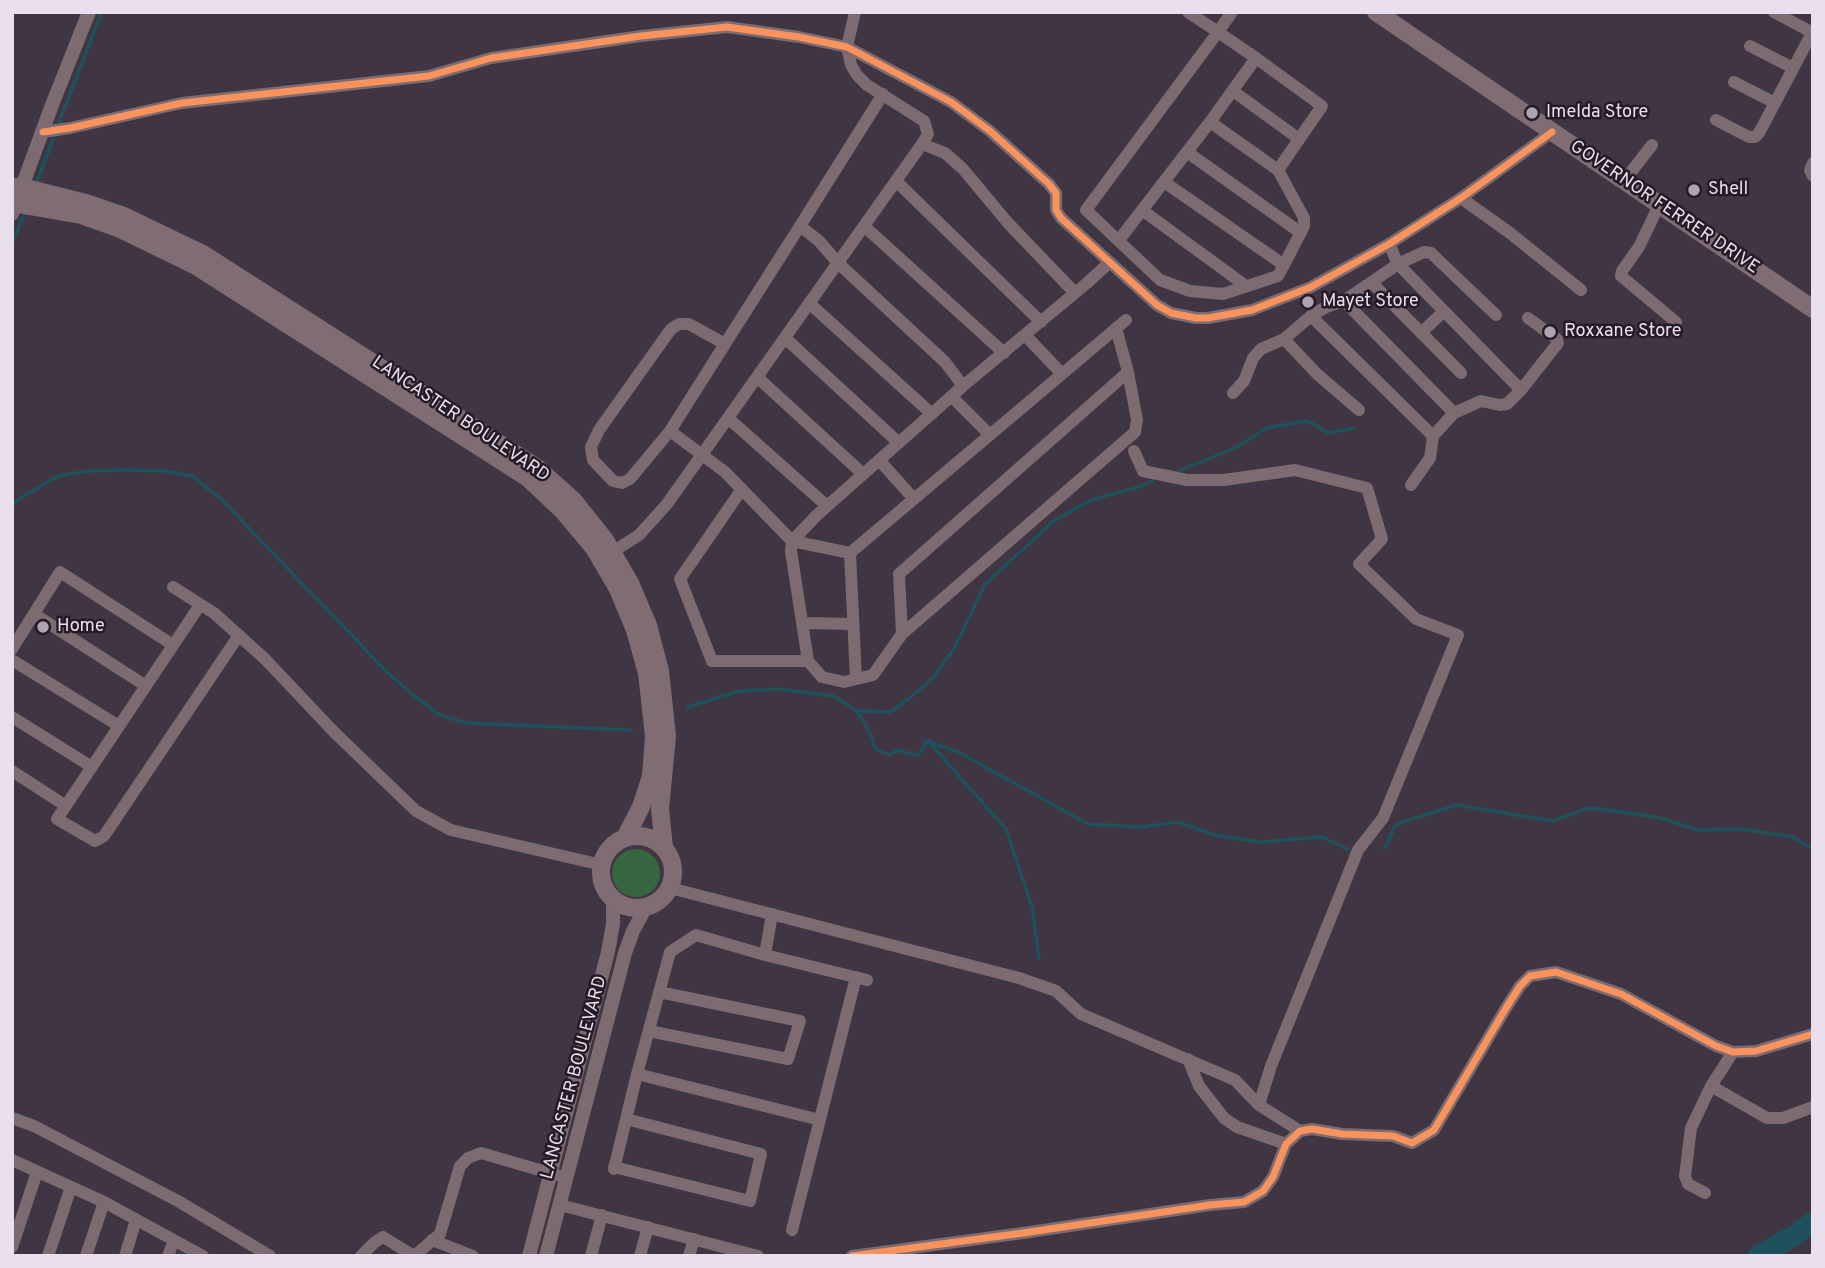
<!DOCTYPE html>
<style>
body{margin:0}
#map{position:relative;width:1825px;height:1268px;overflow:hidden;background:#403542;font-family:Overpass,sans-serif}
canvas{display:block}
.frame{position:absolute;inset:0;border:14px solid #eadfed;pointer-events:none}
</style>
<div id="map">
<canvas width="1825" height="1268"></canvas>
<div class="frame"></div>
</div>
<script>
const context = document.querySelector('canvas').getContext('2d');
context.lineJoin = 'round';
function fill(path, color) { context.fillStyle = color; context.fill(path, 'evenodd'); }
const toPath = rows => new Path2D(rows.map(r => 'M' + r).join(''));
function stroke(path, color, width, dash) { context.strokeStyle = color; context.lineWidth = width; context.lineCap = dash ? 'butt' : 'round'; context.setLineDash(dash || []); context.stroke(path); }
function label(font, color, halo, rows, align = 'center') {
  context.font = font + ' Overpass,sans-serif'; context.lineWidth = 5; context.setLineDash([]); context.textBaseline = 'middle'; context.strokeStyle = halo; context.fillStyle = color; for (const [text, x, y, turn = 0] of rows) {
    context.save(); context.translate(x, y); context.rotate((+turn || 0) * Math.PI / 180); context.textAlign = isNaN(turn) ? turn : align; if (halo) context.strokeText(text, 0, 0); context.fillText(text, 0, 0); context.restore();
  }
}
const green = toPath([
 '612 873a24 24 0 1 1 48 0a24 24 0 1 1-48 0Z'
]);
const stream = toPath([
 [59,122,102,12],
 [37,181,55,134],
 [12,243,25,212],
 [1179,471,1237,447,1266,428,1308,421,1328,433,1354,428],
 [12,505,22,497,58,476,88,471,125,470,166,471,192,476,220,498,386,671,414,696,440,715,466,723,631,730],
 [687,707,740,691,778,689,834,696,857,711,870,733,875,749,890,755,897,750,918,756,927,740,1006,829,1032,907,1039,958],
 [857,711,890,712,911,697,933,678,955,647,985,584,1055,520,1091,500,1139,487,1153,481],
 [930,742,958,752,1088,824,1142,827,1178,822,1214,835,1260,842,1322,837,1349,850],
 [1385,848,1396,824,1457,805,1552,821,1589,808,1616,811,1661,818,1697,830,1741,829,1792,837,1813,849]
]);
const river = toPath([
 [1758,1256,1794,1236,1813,1222]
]);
const minor = toPath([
 [1188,12,1218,32,1256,58,1322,106,1278,170,1304,218,1304,226,1284,265,1278,276,1223,294,1190,291,1160,280,1086,210,1218,32,1232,12],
 [1774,12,1813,33],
 [1750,46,1793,68],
 [1734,82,1775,103],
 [1233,91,1299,139],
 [1716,120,1749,137,1755,137,1759,133,1813,31],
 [1210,122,1278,170],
 [43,132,70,128,182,103,429,76,491,58,641,36,727,27,799,37,847,47,951,102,990,131,1049,184,1056,193,1056,210,1061,218,1157,305,1171,313,1196,318,1208,318,1252,310,1311,287,1389,244,1461,198,1552,132],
 [922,144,945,153,963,169,1008,223,1075,293],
 [1187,152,1301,233],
 [1813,163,1810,170,1813,176],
 [896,181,1041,322],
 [1624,181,1652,145],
 [1164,182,1284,265],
 [1461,198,1510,233,1581,290],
 [1659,205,1639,247,1622,271,1621,276,1676,322],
 [1142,210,1246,286],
 [800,226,819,241,838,263,945,362,963,386],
 [864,226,1004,353],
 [1119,240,1210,122,1256,58],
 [1389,244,1398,264,1521,390,1507,404,1500,405,1481,401,1454,413,1433,436,1430,458,1411,485],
 [1110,262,1087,283,963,386,817,515,792,541,791,551,808,661,822,677,844,682,873,675,902,634,1135,432,1137,420,1128,372,1116,328],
 [1372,283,1461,373],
 [809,303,932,414],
 [1311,316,1326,307,1344,301],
 [1421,333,1444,311],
 [1025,335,1062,374],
 [785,338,899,443],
 [1284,339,1317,374,1359,410],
 [725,344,689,324,679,324,671,329,599,430,591,447,593,460,613,481,622,483,630,479,670,431,725,344,800,226,883,94],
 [757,377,863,474],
 [1521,390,1558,343,1557,339,1528,318],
 [1233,393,1244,381,1253,358,1261,349,1284,339,1311,316,1433,436],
 [952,397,990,435],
 [1454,413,1344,301,1398,264,1424,252,1431,253,1496,315],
 [728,418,827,506],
 [670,431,725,472,792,541,850,553],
 [1134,451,1143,471,1187,480,1224,480,1295,470,1367,488,1382,539,1359,564,1416,619,1458,635,1383,818,1358,850,1271,1066,1259,1105],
 [879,460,914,499],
 [742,489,680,579,712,661,808,661],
 [608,555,639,535,667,504,922,144,928,134,924,121,867,85,857,75,851,65,847,47,855,12],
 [173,587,214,613,265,659,334,732,416,811,451,830,602,865],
 [200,605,57,819,95,841,104,836,239,635],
 [34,614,146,686],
 [802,623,853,624],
 [902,634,899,574,1128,372],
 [12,649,60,572,173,645],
 [12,660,119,726],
 [856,679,850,553,1126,320],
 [12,717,92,767],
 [12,771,66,806],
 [670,888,1019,978,1056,991,1081,1014,1235,1080,1259,1105,1300,1131],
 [765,955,772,914],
 [649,1031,788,1059,800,1021,659,992],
 [1188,1059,1199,1086,1224,1118,1237,1127,1286,1144],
 [637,1074,820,1120],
 [1711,1086,1767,1118,1783,1118,1813,1107],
 [12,1118,34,1126,178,1201,270,1256],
 [12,1160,104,1202,203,1256],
 [614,1167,750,1201,761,1154,626,1119],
 [614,1169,637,1074,670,952,696,935,765,955,867,980],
 [1705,1193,1688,1184,1685,1176,1691,1128,1711,1086,1733,1052],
 [560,1205,758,1256],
 [792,1230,856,977],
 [432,1240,473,1256],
 [12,1247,37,1172],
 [48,1256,71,1187],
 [86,1256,104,1202],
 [125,1256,136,1220],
 [168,1256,174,1240],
 [361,1256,375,1242,383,1237,414,1256],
 [414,1256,440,1234,460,1166,468,1158,481,1153,567,1178],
 [591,1256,602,1215],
 [640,1256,648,1227],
 [689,1256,694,1239],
 [852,1256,1023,1233,1210,1205,1244,1202,1263,1191,1273,1177,1286,1144,1300,1131,1312,1129,1342,1134,1393,1136,1412,1143,1434,1130,1506,1008,1520,986,1530,976,1556,972,1621,994,1716,1046,1733,1052,1756,1051,1813,1034]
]);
const tertiary = toPath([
 [12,214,52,105,89,12],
 [529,1256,608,952,613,924,613,900],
 [546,1256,625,953,633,931,646,907]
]);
const secondary = toPath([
 [1376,12,1813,309],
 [12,187,22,187,86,203,124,216,203,254,536,467,574,501,605,540,630,583,648,625,660,671,667,736,660,809,664,848],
 [12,203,81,215,118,228,196,266,528,478,563,511,594,548,618,589,635,630,647,673,654,736,651,776,641,807,625,838],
 '601 872a36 36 0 1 1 72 0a36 36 0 1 1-72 0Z'
]);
const cycleway = toPath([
 [43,132,70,128,182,103,429,76,491,58,641,36,727,27,799,37,847,47,951,102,990,131,1049,184,1056,193,1056,210,1061,218,1157,305,1171,313,1196,318,1208,318,1252,310,1311,287,1389,244,1461,198,1552,132],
 [852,1256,1023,1233,1210,1205,1244,1202,1263,1191,1273,1177,1286,1144,1300,1131,1312,1129,1342,1134,1393,1136,1412,1143,1434,1130,1506,1008,1520,986,1530,976,1556,972,1621,994,1716,1046,1733,1052,1756,1051,1813,1034]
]);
const markers = [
 [1532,113,7,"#aea4b1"],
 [1694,190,7,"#aea4b1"],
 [1308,302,7,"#aea4b1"],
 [1550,332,7,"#aea4b1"],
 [43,627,7,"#aea4b1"]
];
const poiNames = [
 ["Imelda Store",1546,113],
 ["Shell",1708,190],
 ["Mayet Store",1322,302],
 ["Roxxane Store",1564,332],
 ["Home",57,627]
];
const streetNames = [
 ["GOVERNOR FERRER DRIVE",1664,208,34],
 ["LANCASTER BOULEVARD",460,420,34],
 ["LANCASTER BOULEVARD",575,1078,-75]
];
fill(green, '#366542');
stroke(stream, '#1e515c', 3.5);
stroke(river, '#1e515c', 21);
stroke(minor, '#7c6b70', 12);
stroke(tertiary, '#7c6b70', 14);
stroke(secondary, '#806c73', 18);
stroke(cycleway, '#f8935d', 7);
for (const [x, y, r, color] of markers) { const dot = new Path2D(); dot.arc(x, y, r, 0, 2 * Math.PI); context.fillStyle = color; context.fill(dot); stroke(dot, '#241b26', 2.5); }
label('18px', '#eadfed', '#241b26', poiNames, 'left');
label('18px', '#eadfed', '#241b26', streetNames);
</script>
